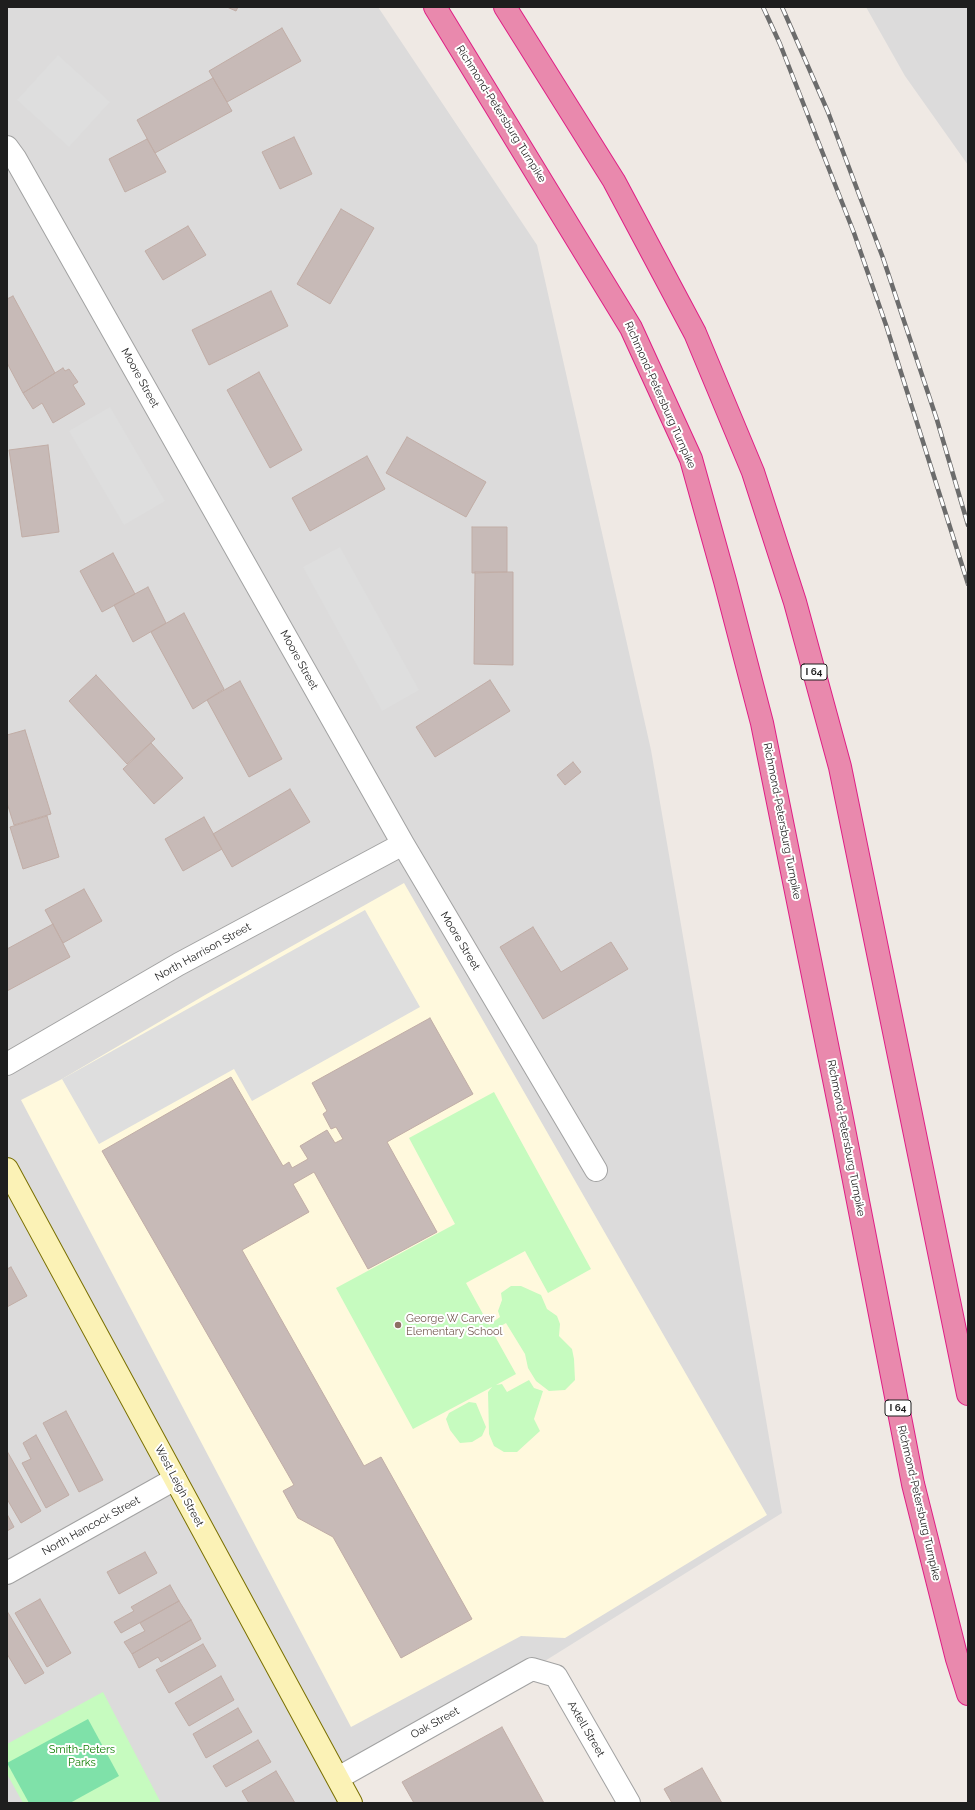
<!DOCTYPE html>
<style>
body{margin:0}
#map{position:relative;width:975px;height:1810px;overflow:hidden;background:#efe9e4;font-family:Raleway,sans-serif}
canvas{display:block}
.frame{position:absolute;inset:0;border:8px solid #1e1e1e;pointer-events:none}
</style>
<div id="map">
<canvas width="975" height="1810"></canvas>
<div class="frame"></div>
</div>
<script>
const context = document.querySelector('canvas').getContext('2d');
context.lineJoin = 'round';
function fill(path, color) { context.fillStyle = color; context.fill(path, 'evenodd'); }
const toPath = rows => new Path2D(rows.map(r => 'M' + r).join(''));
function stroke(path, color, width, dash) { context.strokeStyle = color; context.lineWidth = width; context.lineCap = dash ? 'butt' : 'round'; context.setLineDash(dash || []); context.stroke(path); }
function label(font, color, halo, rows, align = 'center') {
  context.font = font + ' Raleway,sans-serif'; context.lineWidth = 4; context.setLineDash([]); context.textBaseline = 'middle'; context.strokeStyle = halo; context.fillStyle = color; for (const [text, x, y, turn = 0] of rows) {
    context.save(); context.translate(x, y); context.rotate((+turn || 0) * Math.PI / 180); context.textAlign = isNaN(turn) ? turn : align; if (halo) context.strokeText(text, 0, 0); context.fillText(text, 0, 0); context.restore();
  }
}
const residential = toPath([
 [7,7,378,7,537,245,651,750,782,1513,532,1669,338,1778,351,1803,7,1803],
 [866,7,968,7,968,165,905,76]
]);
const education = toPath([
 [404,883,767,1515,565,1638,521,1636,351,1727,21,1100,62,1079,205,995]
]);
const park = toPath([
 [494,1092,591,1269,548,1293,525,1251,466,1283,489,1325,500,1317,498,1311,502,1300,501,1293,511,1286,521,1286,541,1295,547,1309,557,1316,560,1324,559,1336,572,1349,574,1359,575,1380,565,1390,549,1391,536,1381,528,1368,525,1354,506,1323,492,1331,516,1374,496,1385,502,1384,507,1392,529,1380,534,1388,543,1391,534,1419,540,1431,517,1452,504,1452,494,1446,489,1434,488,1392,492,1387,413,1429,336,1288,455,1224,409,1138],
 [469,1402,476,1403,486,1427,482,1436,472,1442,460,1443,450,1430,446,1419,449,1413],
 [103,1692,161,1803,23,1803,7,1774,7,1744]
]);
const pitch = toPath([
 [88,1719,119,1776,70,1803,29,1803,7,1763]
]);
const parking = toPath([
 [58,55,110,102,69,147,17,100],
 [110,407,165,501,124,525,69,431],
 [340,547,419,690,382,711,303,567],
 [365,910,420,1007,252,1101,234,1069,99,1144,62,1079]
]);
const building = toPath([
 [227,7,238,7,236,11,227,7],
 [282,28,301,61,227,102,209,71,282,28],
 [213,78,232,111,155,153,137,120,213,78],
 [294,137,312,174,280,189,262,152,294,137],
 [147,139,166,172,125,192,109,159,147,139],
 [341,209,374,228,330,304,297,284,341,209],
 [188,226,206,255,163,280,145,251,188,226],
 [271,291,288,326,209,365,192,330,271,291],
 [13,296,55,373,23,393,7,363,7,299,13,296],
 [63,368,65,371,69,369,78,382,73,385,85,404,53,423,42,403,33,409,23,393,63,368],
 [259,372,302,450,270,468,227,390,259,372],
 [407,437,486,482,466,517,386,473,407,437],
 [48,445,59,532,22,537,9,450,48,445],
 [367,456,385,489,310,531,292,498,367,456],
 [472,527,507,527,507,572,472,573,472,527],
 [113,553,135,594,102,612,80,571,113,553],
 [475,572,513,572,513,665,474,664,475,572],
 [148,587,166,623,133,642,114,605,148,587],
 [184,613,224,689,193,709,151,632,184,613],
 [96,675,155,739,127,764,69,701,96,675],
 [490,680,510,711,435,757,416,727,490,680],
 [240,681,282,759,249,777,207,700,240,681],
 [25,730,51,814,14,825,7,803,7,735,25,730],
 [151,743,183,778,154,804,123,769,151,743],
 [573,762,581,772,565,785,557,775,573,762],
 [290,789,310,822,232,867,213,834,290,789],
 [47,816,59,857,23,869,10,827,47,816],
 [204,817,222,849,183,871,165,839,204,817],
 [84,889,102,921,63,943,45,910,84,889],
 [53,924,70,957,7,991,7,949,53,924],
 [533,927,561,972,611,942,628,969,543,1019,500,947,533,927],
 [430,1018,473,1094,387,1142,437,1232,368,1269,314,1172,293,1184,309,1212,242,1250,364,1466,381,1457,472,1619,401,1658,333,1537,298,1518,283,1491,294,1485,102,1151,231,1077,283,1166,289,1162,292,1168,308,1159,300,1146,327,1130,335,1143,343,1139,336,1127,331,1129,323,1114,327,1111,312,1083,430,1018],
 [11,1267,27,1296,7,1307,7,1269,11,1267],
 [66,1411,103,1480,79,1492,43,1423,66,1411],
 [36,1435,69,1495,46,1508,22,1463,31,1459,23,1443,36,1435],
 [7,1451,41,1511,21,1523,7,1499,7,1451],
 [7,1514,14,1527,7,1531,7,1514],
 [145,1552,157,1573,119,1594,107,1572,145,1552],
 [170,1585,179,1601,121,1633,114,1622,134,1611,131,1607,170,1585],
 [40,1599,71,1653,47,1667,15,1613,40,1599],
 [179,1601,191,1620,132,1654,124,1642,145,1631,140,1623,179,1601],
 [7,1611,44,1673,25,1684,7,1654,7,1611],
 [191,1620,201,1639,161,1662,158,1657,139,1668,132,1654,191,1620],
 [203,1644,216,1666,169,1693,156,1670,203,1644],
 [221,1676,234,1700,189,1726,175,1703,221,1676],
 [238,1708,252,1732,206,1758,193,1734,238,1708],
 [502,1727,544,1803,414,1803,402,1782,502,1727],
 [258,1740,271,1762,226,1787,213,1766,258,1740],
 [702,1768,722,1803,672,1803,664,1789,702,1768],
 [276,1771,295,1803,249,1803,242,1791,276,1771]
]);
const minor = toPath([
 [7,147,15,158,403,844,596,1170],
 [7,1064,179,964,403,844],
 [7,1573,175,1479],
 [338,1778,532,1669,556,1676,629,1803]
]);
const secondary = toPath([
 [7,1169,351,1803]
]);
const motorway = toPath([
 [435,7,631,328,691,459,725,581,762,723,842,1119,913,1484,957,1659,968,1694],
 [505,7,614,181,695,333,753,472,795,602,840,767,968,1394]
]);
const rail = toPath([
 [763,7,780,44,854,233,886,325,968,584],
 [782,7,828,112,883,258,937,420,968,525]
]);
const markers = [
 [398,1325,4,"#8d6e63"]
];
const shields = [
 [814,672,26],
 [898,1408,26]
];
const shieldNames = [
 ["I 64",814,672],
 ["I 64",898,1408]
];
const streetNames = [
 ["Richmond-Petersburg Turnpike",501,114,58],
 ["Moore Street",140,378,61],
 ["Richmond-Petersburg Turnpike",660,395,66],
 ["Moore Street",299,660,61],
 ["Richmond-Petersburg Turnpike",782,821,79],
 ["Moore Street",460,941,59],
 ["North Harrison Street",203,952,-29],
 ["Richmond-Petersburg Turnpike",846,1138,79],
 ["West Leigh Street",179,1486,62],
 ["Richmond-Petersburg Turnpike",919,1503,77],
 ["North Hancock Street",91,1526,-29],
 ["Oak Street",435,1723,-29],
 ["Axtell Street",586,1729,60]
];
const educationNames = [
 ["George W Carver",406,1319],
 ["Elementary School",406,1332]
];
const parkNames = [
 ["Smith-Peters",82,1750],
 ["Parks",82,1763]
];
fill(residential, '#dcdbdb');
fill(education, '#fff9dd');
fill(park, '#c6fbbf');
fill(pitch, '#7fe1a9');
fill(parking, '#dedede');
fill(building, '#c7bab7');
stroke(building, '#c1ada6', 1);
stroke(minor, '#a2a2a2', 24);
stroke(secondary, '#796f01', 24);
stroke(motorway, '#df1f85', 24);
stroke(minor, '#fff', 22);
stroke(secondary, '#fbf2b6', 22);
stroke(motorway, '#e989ad', 22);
stroke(rail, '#6c6c6c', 4.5);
stroke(rail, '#fff', 3, [9]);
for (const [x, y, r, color] of markers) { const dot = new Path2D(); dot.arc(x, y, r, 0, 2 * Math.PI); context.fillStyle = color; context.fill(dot); stroke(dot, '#fff', 1.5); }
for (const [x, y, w] of shields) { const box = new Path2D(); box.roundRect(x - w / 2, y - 8, w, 16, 3); context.fillStyle = '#fff'; context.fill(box); stroke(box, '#1e1e1e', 1); }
label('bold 10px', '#1e1e1e', null, shieldNames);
label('11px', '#1e1e1e', '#fff', streetNames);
label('11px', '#785e54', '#fff', educationNames, 'left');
label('11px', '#158008', '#fff', parkNames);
</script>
